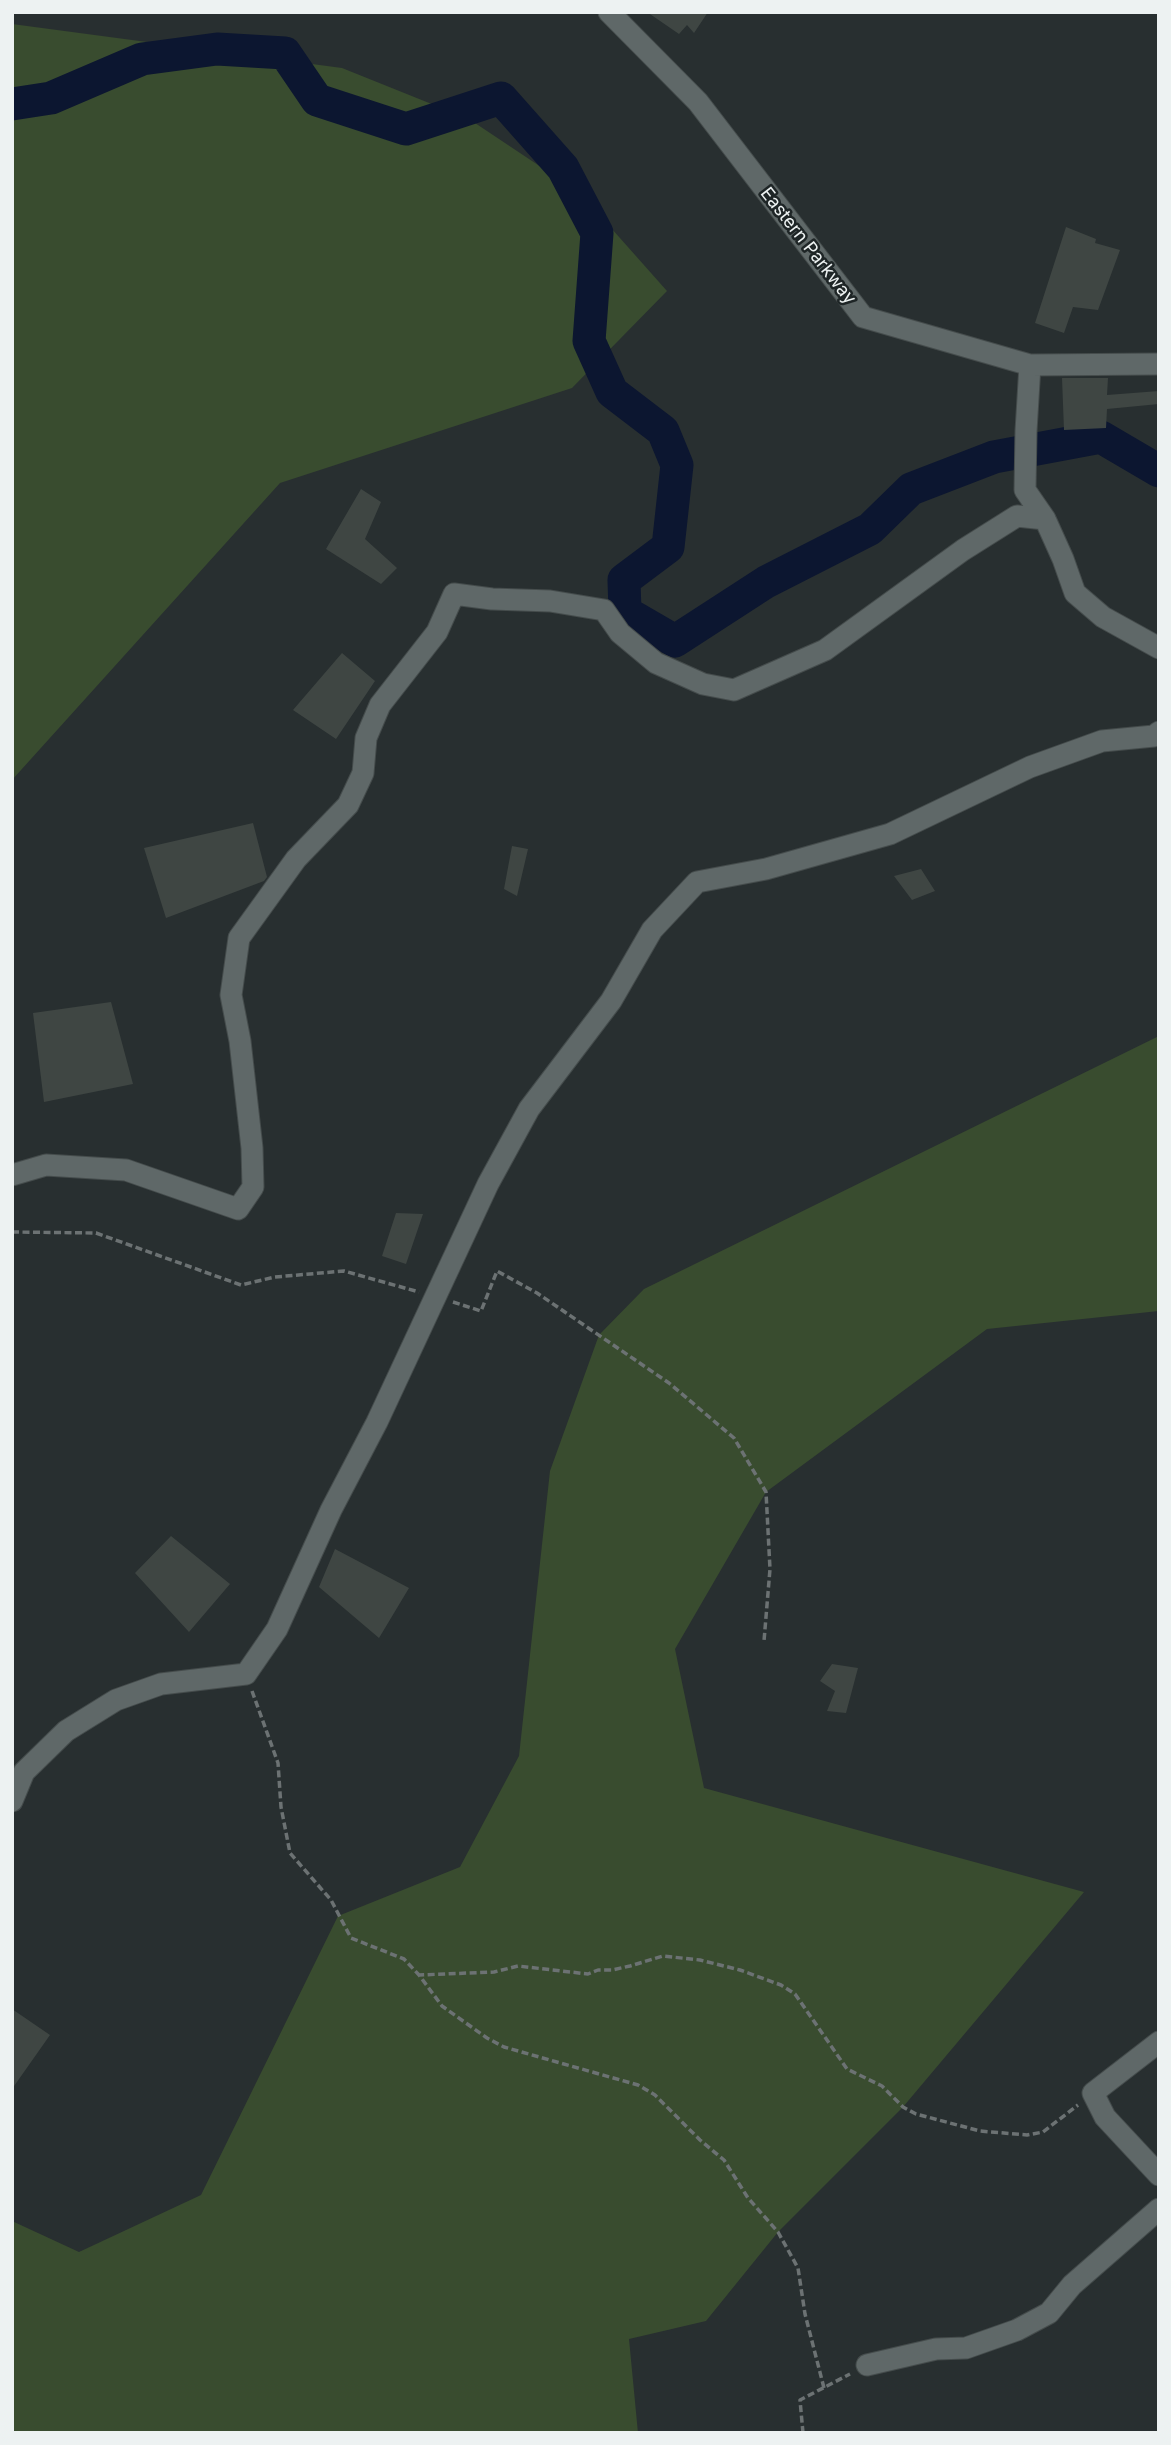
<!DOCTYPE html>
<style>
body{margin:0}
#map{position:relative;width:1171px;height:2445px;overflow:hidden;background:#282f30;font-family:Inter,sans-serif}
canvas{display:block}
.frame{position:absolute;inset:0;border:14px solid #edf2f2;pointer-events:none}
</style>
<div id="map">
<canvas width="1171" height="2445"></canvas>
<div class="frame"></div>
</div>
<script>
const context = document.querySelector('canvas').getContext('2d');
context.lineJoin = 'round';
function fill(path, color) { context.fillStyle = color; context.fill(path, 'evenodd'); }
const toPath = rows => new Path2D(rows.map(r => 'M' + r).join(''));
function stroke(path, color, width, dash) { context.strokeStyle = color; context.lineWidth = width; context.lineCap = dash ? 'butt' : 'round'; context.setLineDash(dash || []); context.stroke(path); }
function label(font, color, halo, rows, align = 'center') {
  context.font = font + ' Inter,sans-serif'; context.lineWidth = 5; context.setLineDash([]); context.textBaseline = 'middle'; context.strokeStyle = halo; context.fillStyle = color; for (const [text, x, y, turn = 0] of rows) {
    context.save(); context.translate(x, y); context.rotate((+turn || 0) * Math.PI / 180); context.textAlign = isNaN(turn) ? turn : align; if (halo) context.strokeText(text, 0, 0); context.fillText(text, 0, 0); context.restore();
  }
}
const green = toPath([
 [12,24,342,68,469,119,580,193,667,291,572,388,280,483,12,780],
 [1159,1036,1159,1311,987,1329,766,1492,675,1649,704,1788,1084,1892,903,2107,778,2232,706,2321,629,2339,638,2433,12,2433,12,2221,79,2252,201,2195,338,1916,460,1867,519,1756,550,1471,599,1335,644,1289]
]);
const river = toPath([
 [12,104,51,98,142,59,217,49,285,53,317,100,406,129,501,98,563,168,597,233,589,341,612,392,663,431,677,465,668,547,624,580,625,612,675,641,766,582,870,529,911,489,994,457,1101,437,1159,471]
]);
const building = toPath([
 [647,12,708,12,694,33,687,25,679,34],
 [1066,227,1096,239,1095,243,1120,250,1098,310,1073,307,1064,333,1035,323],
 [1062,378,1108,378,1107,395,1159,391,1159,404,1107,409,1106,428,1064,430],
 [361,489,381,502,365,539,397,568,381,584,326,549],
 [342,653,375,681,336,739,293,710],
 [253,823,267,877,264,881,166,918,144,848],
 [512,846,528,849,517,896,504,889],
 [921,869,935,891,912,900,894,876],
 [111,1002,133,1084,44,1102,33,1013],
 [396,1213,423,1214,406,1264,382,1256],
 [171,1536,230,1584,189,1632,135,1573],
 [335,1549,409,1588,379,1638,319,1587],
 [832,1664,858,1668,846,1713,827,1711,835,1691,820,1681],
 [12,2009,50,2035,12,2089]
]);
const path = toPath([
 [12,1232,96,1233,241,1285,275,1277,344,1271,419,1292],
 [453,1302,481,1311,497,1271,537,1293,669,1383,734,1438,766,1492,770,1569,764,1641],
 [252,1691,278,1763,281,1807,290,1853,331,1900,351,1938,404,1959,419,1975],
 [824,2388,805,2314,798,2268,778,2232,748,2198,724,2160,700,2140,655,2095,638,2085,504,2047,487,2038,442,2006,419,1975,494,1972,518,1966,588,1974,598,1970,612,1970,630,1966,663,1956,700,1960,740,1970,781,1985,795,1994,847,2069,882,2086,903,2107,916,2114,980,2131,1027,2135,1043,2132,1078,2105],
 [803,2433,800,2400,850,2374]
]);
const minor = toPath([
 [609,12,698,102,863,317,1030,365,1159,364],
 [1030,365,1026,431,1025,490,1045,519,1063,559,1075,593,1103,617,1159,648],
 [12,1175,46,1165,126,1170,238,1209,253,1187,252,1148,240,1041,231,995,239,938,296,859,348,805,363,773,366,738,380,705,437,632,454,594,492,599,550,601,604,610,620,633,656,663,703,684,734,690,825,650,963,550,1017,516,1045,519],
 [12,1801,24,1772,66,1731,116,1700,161,1684,246,1674,277,1629,331,1510,377,1422,488,1184,529,1109,611,1001,652,930,697,882,766,869,890,834,1030,767,1102,741,1154,736,1159,732],
 [1159,2042,1093,2093,1105,2117,1159,2175],
 [867,2365,936,2349,966,2348,1017,2330,1049,2313,1072,2285,1159,2209]
]);
const streetNames = [
 ["Eastern Parkway",808,246,52]
];
fill(green, '#394c2f');
stroke(river, '#0c1630', 33);
fill(building, '#3f4643');
stroke(minor, '#454c4c', 23);
stroke(path, '#6c7273', 3.5, [7, 3.5]);
stroke(minor, '#5f6868', 21);
label('18px', '#edf2f2', '#1e2526', streetNames);
</script>
